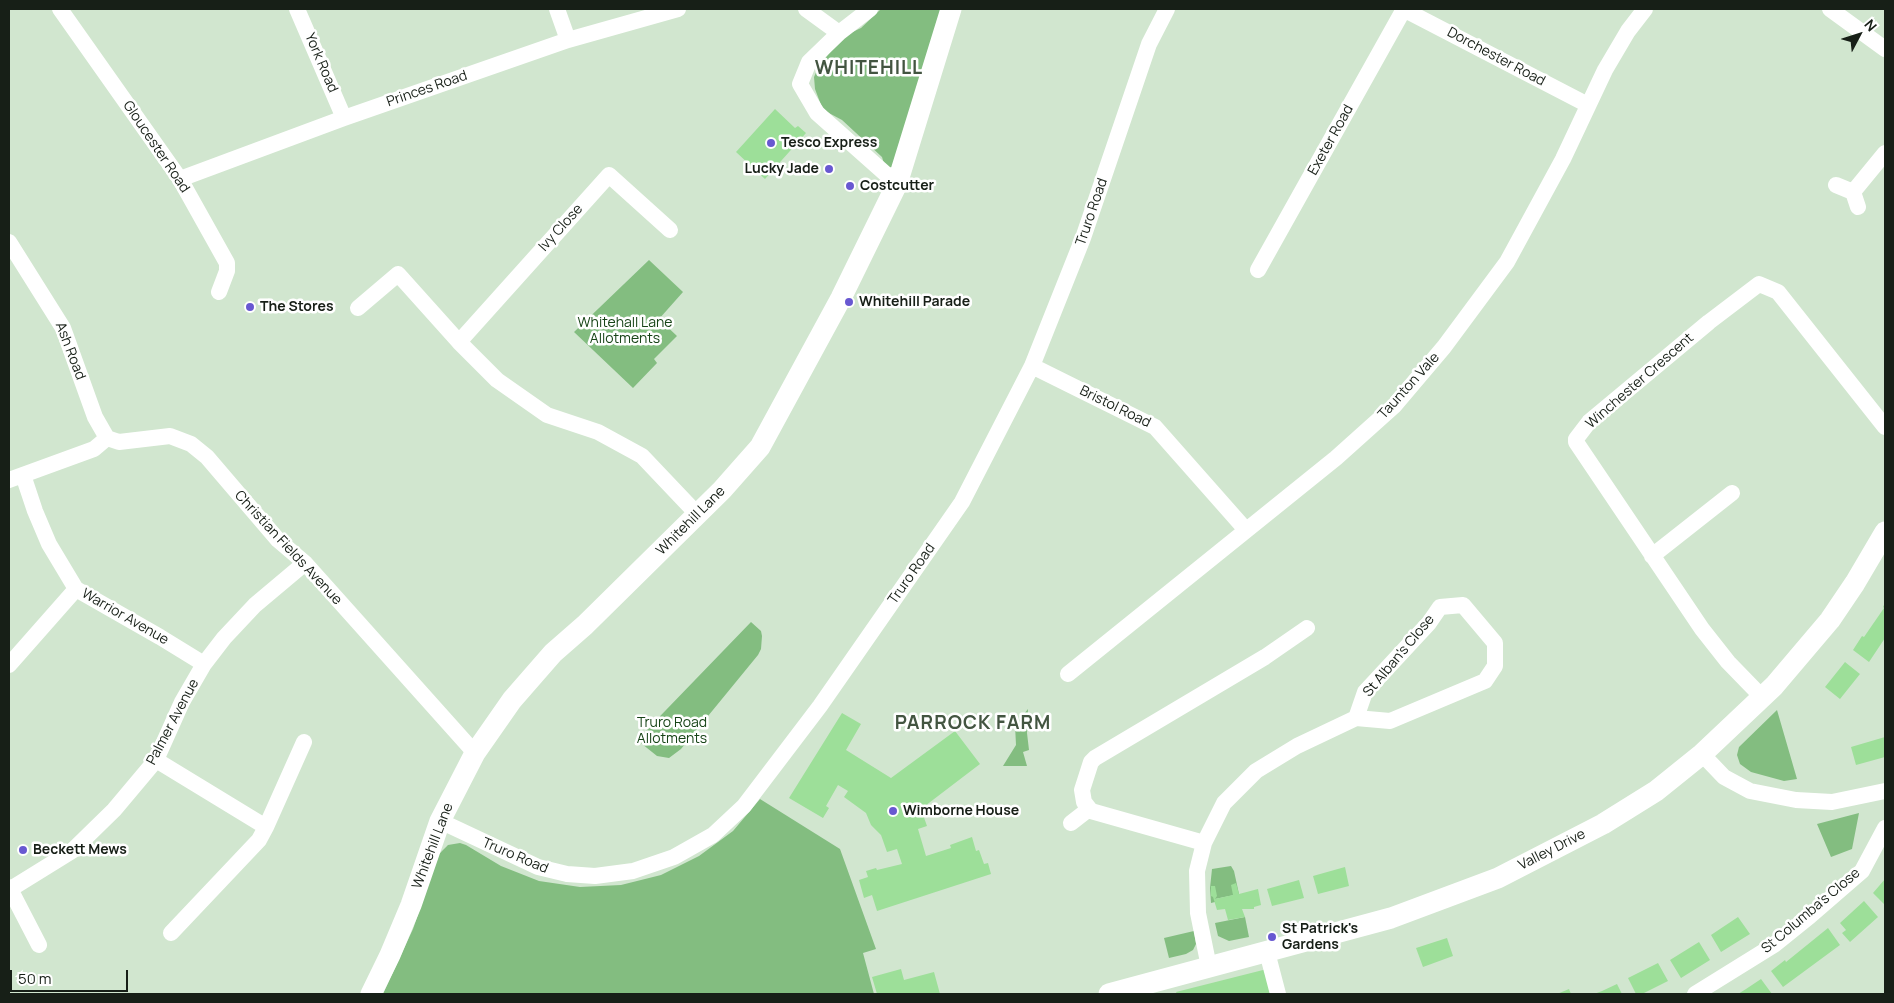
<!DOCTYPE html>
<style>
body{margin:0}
#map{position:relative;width:1894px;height:1003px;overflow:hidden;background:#d1e6cf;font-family:Manrope,sans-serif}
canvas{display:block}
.frame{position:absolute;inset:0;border:10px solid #171f17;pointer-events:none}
.north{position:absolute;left:1834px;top:10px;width:50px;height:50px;-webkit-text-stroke:4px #fff;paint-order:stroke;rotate:50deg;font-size:14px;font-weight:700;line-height:20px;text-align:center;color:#171f17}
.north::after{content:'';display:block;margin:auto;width:18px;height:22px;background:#171f17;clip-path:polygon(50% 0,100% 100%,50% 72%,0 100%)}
.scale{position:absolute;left:10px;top:970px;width:118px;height:22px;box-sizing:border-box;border:2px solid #171f17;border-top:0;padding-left:6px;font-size:15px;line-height:18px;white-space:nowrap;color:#171f17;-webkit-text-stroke:4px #fff;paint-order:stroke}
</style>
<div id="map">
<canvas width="1894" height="1003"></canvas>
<div class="frame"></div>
<div class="north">N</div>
<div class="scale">50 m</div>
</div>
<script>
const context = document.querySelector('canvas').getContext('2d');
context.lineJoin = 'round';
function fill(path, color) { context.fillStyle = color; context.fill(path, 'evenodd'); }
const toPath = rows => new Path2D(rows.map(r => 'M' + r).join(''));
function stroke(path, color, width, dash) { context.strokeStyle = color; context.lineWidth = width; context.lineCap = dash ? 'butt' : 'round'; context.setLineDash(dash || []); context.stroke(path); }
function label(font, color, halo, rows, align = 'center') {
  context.font = font + ' Manrope,sans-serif'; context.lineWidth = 5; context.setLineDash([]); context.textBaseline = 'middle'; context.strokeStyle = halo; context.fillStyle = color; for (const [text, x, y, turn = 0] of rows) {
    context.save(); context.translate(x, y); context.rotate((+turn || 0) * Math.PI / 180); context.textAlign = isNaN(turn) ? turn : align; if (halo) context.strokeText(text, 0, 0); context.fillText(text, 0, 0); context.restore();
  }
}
const green = toPath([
 [881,9,942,9,892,167,885,167,882,157,842,120,827,112,821,105,815,89,814,77,819,66,831,51,846,35,861,28],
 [649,260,683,292,659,319,677,336,654,359,657,363,633,388,574,332],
 [751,622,761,631,762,636,761,649,758,655,681,749,669,758,657,756,637,740],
 [1028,709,1027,733,1029,750,1023,752,1027,766,1003,766,1016,745,1015,725],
 [1777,710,1797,779,1784,781,1751,772,1740,764,1737,755,1739,747],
 [760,799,840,849,876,949,863,953,874,994,383,994,413,929,439,854,448,845,460,843,466,845,501,866,539,881,580,887,621,885,661,875,699,856,733,831],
 [1859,813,1852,849,1831,857,1817,824],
 [1231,866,1234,871,1239,894,1215,899,1215,902,1211,903,1210,888,1212,869],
 [1245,917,1249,937,1229,941,1218,936,1215,923],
 [1194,931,1196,944,1193,950,1186,954,1169,958,1164,938]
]);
const building = toPath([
 [775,109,795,128,798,126,806,133,765,179,736,152],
 [1885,603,1885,638,1869,662,1853,650,1862,636,1864,637,1884,608,1883,607],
 [1845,662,1860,674,1840,699,1825,687],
 [842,713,861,724,846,750,891,778,955,731,980,764,921,809,927,826,918,829,926,856,951,848,950,845,972,837,976,851,979,850,984,864,988,863,991,874,877,911,872,895,864,898,859,880,868,877,866,871,876,868,877,870,902,864,897,849,887,852,881,835,871,825,866,813,844,797,848,791,838,785,826,806,829,808,823,818,789,798],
 [1885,737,1885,757,1856,765,1851,747],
 [1345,867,1349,886,1318,894,1313,876],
 [1885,879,1885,905,1873,893],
 [1299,880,1304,898,1272,906,1267,889],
 [1236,883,1239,894,1258,889,1261,905,1254,907,1254,909,1242,909,1245,917,1228,920,1225,909,1217,910,1213,897,1211,896,1211,886,1215,886,1217,896,1215,899,1233,895,1231,885],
 [1864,901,1878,917,1850,942,1842,933,1846,930,1840,923],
 [1738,917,1750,934,1721,952,1711,935],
 [1828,928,1840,945,1783,987,1771,971,1785,960,1786,962],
 [1447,938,1453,956,1423,967,1416,948],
 [1699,942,1710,960,1681,978,1670,960],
 [1658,963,1668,981,1642,994,1636,994,1628,978],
 [901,969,904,980,934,972,940,994,877,994,872,977],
 [1267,969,1274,994,1177,994,1176,992],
 [1761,979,1772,994,1738,994,1746,989],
 [1617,984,1622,994,1594,994,1602,991],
 [1569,989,1571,994,1557,994]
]);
const minor = toPath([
 [60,9,180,179,227,263,227,271,219,292],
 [297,9,344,118],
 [557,9,568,40],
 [806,9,839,33],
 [870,9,839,33,809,62,800,84,817,113,897,184],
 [1403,9,1588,105],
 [1830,9,1885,49],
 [180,179,344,118,568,40,678,9],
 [1836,185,1853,192,1858,207],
 [1853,192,1885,153],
 [9,242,63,328,95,417,107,438],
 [1258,270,1404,9],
 [358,308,398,274,459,342,497,380,547,415,598,432,642,456,698,515],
 [459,342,609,175,670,230],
 [1032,366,1155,427,1246,530],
 [107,438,119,442,170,436,191,444,207,457,278,540,305,563,475,753],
 [23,475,35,511,49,544,76,589,160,637,204,664],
 [9,480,94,449,107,438],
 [1652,556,1732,493],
 [9,665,76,589],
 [1068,674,1336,458,1394,406,1444,347,1507,262,1563,159,1605,70,1628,31,1645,9],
 [1762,697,1728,662,1702,629,1576,442,1576,439,1589,422,1709,322,1759,284,1778,292,1885,427],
 [1702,754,1724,777,1750,791,1796,800,1832,802,1885,791],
 [156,760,266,827,259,840,171,933],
 [440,821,538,867,567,874,595,876,633,871,674,857,713,835,744,806,820,706,962,502,1032,366,1083,238,1149,44,1167,9],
 [1071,823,1089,809],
 [266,827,304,742],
 [1204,843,1091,811,1084,802,1082,790,1091,762,1095,758,1265,657,1307,628],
 [9,887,39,945],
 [9,890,72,851,114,810,156,760,182,702,204,664,224,638,255,605,305,563],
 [1267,952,1278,994],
 [1209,967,1198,913,1197,871,1204,843,1224,803,1256,771,1297,746,1356,718,1365,692,1429,623,1440,607,1463,605,1495,643,1495,666,1485,681,1390,721,1356,718],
 [1695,994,1774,945,1810,916,1862,871,1885,828]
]);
const tertiary = toPath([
 [371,994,390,955,411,905,440,821,475,753,512,700,553,653,585,625,722,490,760,447,841,298,897,184,951,9],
 [1109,994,1391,918,1498,878,1603,824,1656,791,1702,754,1774,686,1830,620,1855,583,1885,532]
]);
const markers = [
 [771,143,5,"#6858d1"],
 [829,169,5,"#6858d1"],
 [850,186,5,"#6858d1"],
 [849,302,5,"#6858d1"],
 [250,307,5,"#6858d1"],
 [893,811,5,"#6858d1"],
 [23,850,5,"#6858d1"],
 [1272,937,5,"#6858d1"]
];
const streetNames = [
 ["Dorchester Road",1496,57,28],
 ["York Road",321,63,67],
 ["Princes Road",427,89,-19],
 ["Exeter Road",1331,140,-61],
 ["Gloucester Road",156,147,56],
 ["Truro Road",1092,212,-71],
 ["Ivy Close",561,228,-48],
 ["Ash Road",70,351,69],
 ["Winchester Crescent",1640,381,-41],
 ["Taunton Vale",1409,386,-48],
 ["Bristol Road",1115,407,26],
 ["Whitehill Lane",691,521,-45],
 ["Christian Fields Avenue",288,548,47],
 ["Truro Road",912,574,-55],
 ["Warrior Avenue",125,617,30],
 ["St Alban's Close",1399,656,-50],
 ["Palmer Avenue",173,722,-62],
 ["Whitehill Lane",433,846,-69],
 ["Valley Drive",1552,850,-27],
 ["Truro Road",515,856,23],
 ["St Columba's Close",1811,911,-40]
];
const poiNames = [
 ["Tesco Express",781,143],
 ["Lucky Jade",819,169,"right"],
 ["Costcutter",860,186],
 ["Whitehill Parade",859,302],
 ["The Stores",260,307],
 ["Wimborne House",903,811],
 ["Beckett Mews",33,850],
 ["St Patrick's",1282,929],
 ["Gardens",1282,945]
];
const parkNames = [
 ["Whitehall Lane",625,323],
 ["Allotments",625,339],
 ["Truro Road",672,723],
 ["Allotments",672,739]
];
const districtNames = [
 ["WHITEHILL",869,69],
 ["PARROCK FARM",973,724]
];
fill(green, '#83bd80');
fill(building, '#9ddf99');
stroke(minor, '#fff', 16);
stroke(tertiary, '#fff', 21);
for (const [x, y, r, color] of markers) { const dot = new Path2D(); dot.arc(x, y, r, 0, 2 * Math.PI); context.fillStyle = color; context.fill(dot); stroke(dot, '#fff', 2); }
label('14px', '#171f17', '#fff', streetNames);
label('bold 14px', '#171f17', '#fff', poiNames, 'left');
label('14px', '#174417', '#fff', parkNames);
context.letterSpacing = '1px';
label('bold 19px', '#435541', '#fff', districtNames);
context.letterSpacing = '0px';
</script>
